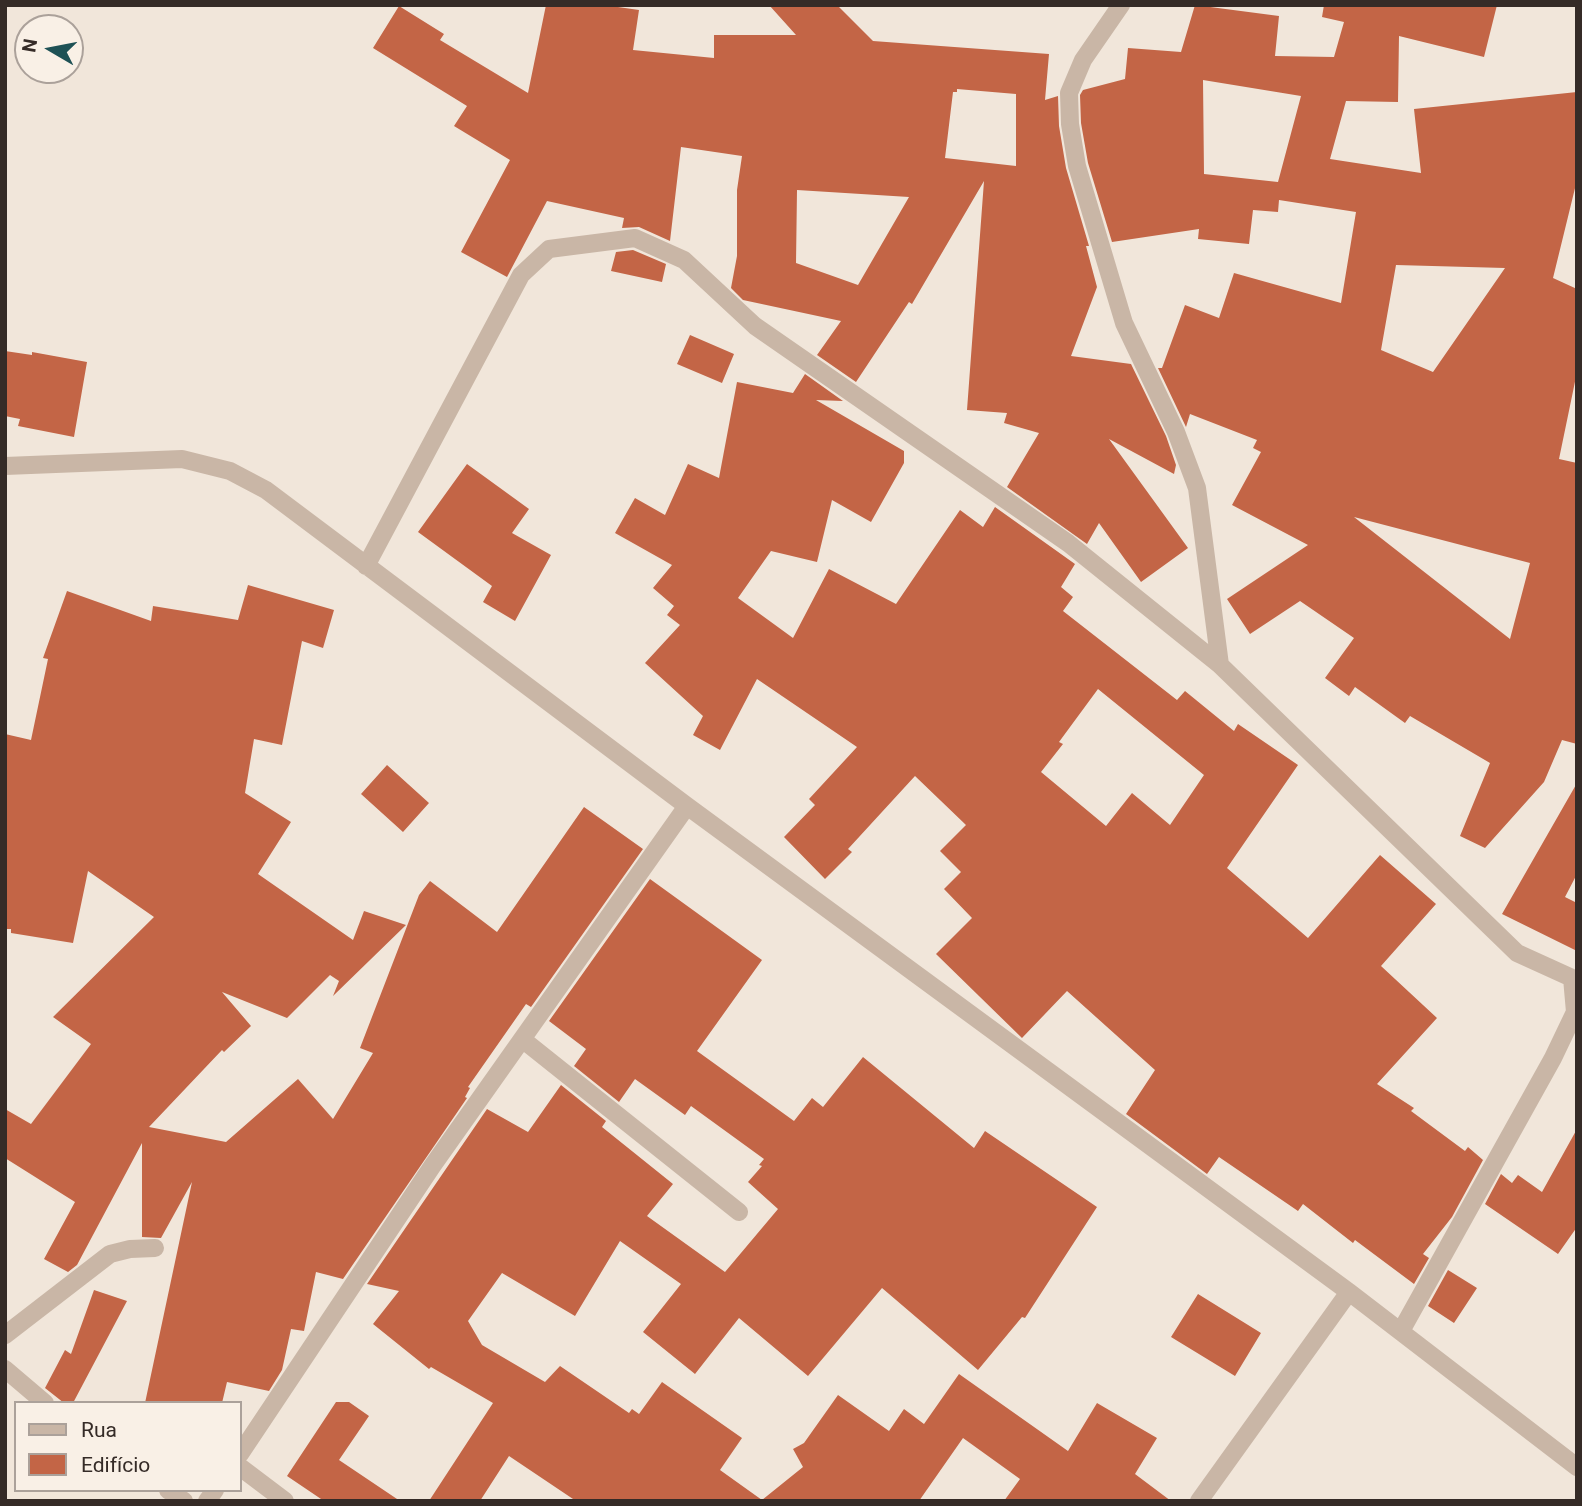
<!DOCTYPE html>
<meta charset="utf-8">
<style>
body{margin:0}
#map{position:relative;width:1582px;height:1506px;overflow:hidden;background:#f1e6da;font-family:Roboto,sans-serif}
canvas{display:block}
.frame{position:absolute;inset:0;border:7px solid #352b27;pointer-events:none}
.legend{position:absolute;left:14px;top:1401px;width:228px;height:91px;box-sizing:border-box;background:#f9f0e6;border:2px solid #aba19a;margin:0;padding:9px 12px;list-style:none;font-size:21px;color:#352b27}
.legend li{display:flex;align-items:center;gap:14px;height:35px}
.legend b{width:35px;border:2px solid #aba19a}
.north{position:absolute;left:14px;top:14px;width:70px;height:70px;box-sizing:border-box;background:#f9f0e6;border:2px solid #aba19a;border-radius:50%;rotate:280deg;font-size:19px;font-weight:700;line-height:28px;text-align:center;color:#352b27}
.north::after{content:'';display:block;margin:auto;width:24px;height:32px;background:#1e5155;clip-path:polygon(50% 0,100% 100%,50% 72%,0 100%)}
</style>
<div id="map">
<canvas width="1582" height="1506"></canvas>
<div class="frame"></div>
<ul class="legend">
<li><b style="height:9px;background:#c9b6a6"></b>Rua</li>
<li><b style="height:19px;background:#c36546"></b>Edifício</li>
</ul>
<div class="north">N</div>
</div>
<script>
const context = document.querySelector('canvas').getContext('2d');
context.lineJoin = 'round';
function fill(path, color) { context.fillStyle = color; context.fill(path, 'evenodd'); }
const toPath = rows => new Path2D(rows.map(r => 'M' + r).join(''));
function stroke(path, color, width, dash) { context.strokeStyle = color; context.lineWidth = width; context.lineCap = dash ? 'butt' : 'round'; context.setLineDash(dash || []); context.stroke(path); }
const building = toPath([
 [546,5,604,5,639,10,633,50,714,58,714,35,796,35,769,5,837,5,873,41,1049,54,1045,100,1058,96,1059,126,1066,168,1089,246,1086,246,1097,287,1071,356,1131,364,1166,436,1176,465,1174,474,1109,439,1188,548,1141,582,1099,523,1087,544,1007,487,1039,433,1004,423,1007,413,967,410,984,181,912,304,909,302,856,382,817,355,841,321,743,300,731,288,737,256,737,190,742,156,681,147,670,241,639,227,622,228,624,218,547,201,507,277,461,252,510,160,454,126,467,106,373,48,399,6,444,34,440,40,528,93],
 [957,89,1016,94,1016,166,945,158,953,92,957,92],
 [797,190,909,197,858,285,796,263],
 [1195,5,1279,16,1275,56,1334,57,1344,22,1322,17,1324,5,1497,5,1484,57,1399,36,1398,102,1346,101,1330,159,1421,173,1414,109,1577,92,1577,180,1553,278,1577,289,1577,372,1559,459,1577,463,1577,744,1562,740,1544,782,1485,848,1460,836,1490,763,1410,716,1405,723,1355,687,1349,696,1325,678,1354,638,1300,601,1250,634,1227,599,1308,545,1232,505,1261,452,1253,448,1257,440,1190,414,1186,427,1158,368,1162,368,1185,305,1219,318,1234,273,1341,303,1356,212,1279,200,1278,212,1253,210,1249,244,1198,239,1199,229,1112,242,1088,163,1081,123,1080,95,1083,90,1125,79,1128,48,1181,52],
 [1203,80,1301,96,1278,182,1204,174],
 [1396,265,1505,268,1433,372,1381,350],
 [1354,517,1530,563,1510,639],
 [633,250,666,264,662,282,611,271,616,252],
 [690,335,734,354,722,383,677,364],
 [5,351,32,355,32,352,87,362,74,437,18,426,20,419,5,416],
 [805,374,843,401,816,400,904,451,904,463,871,522,832,500,817,562,771,551,738,598,793,638,829,569,896,604,960,510,983,527,995,507,1075,564,1061,587,1073,597,1063,611,1177,700,1185,691,1234,731,1238,724,1298,765,1227,868,1308,938,1380,855,1436,904,1381,966,1437,1018,1377,1084,1414,1108,1411,1111,1465,1151,1468,1147,1483,1160,1452,1217,1423,1254,1429,1258,1414,1284,1355,1240,1353,1243,1303,1204,1298,1211,1219,1157,1207,1174,1126,1114,1155,1070,1067,991,1022,1038,936,954,972,918,944,889,961,872,940,851,966,825,915,776,848,849,852,852,825,879,784,837,815,805,809,799,857,747,757,679,720,750,693,735,703,716,645,663,680,625,667,615,674,606,653,588,672,565,615,533,635,498,665,515,688,464,719,478,737,382,793,393],
 [1098,689,1204,775,1170,825,1132,793,1106,826,1041,772,1063,744,1059,742],
 [467,464,529,509,512,533,551,555,515,621,483,602,492,586,418,532],
 [248,585,334,610,323,648,302,641,282,745,254,739,245,793,291,822,258,874,353,940,364,911,406,925,333,996,339,981,330,975,287,1018,222,992,251,1026,224,1052,222,1050,149,1127,226,1142,298,1079,333,1119,373,1053,360,1048,419,895,430,881,497,932,584,807,643,849,531,1007,526,1004,468,1087,470,1088,465,1097,467,1098,343,1279,316,1272,304,1331,291,1329,282,1370,269,1391,227,1382,222,1403,145,1403,192,1182,161,1238,142,1237,142,1143,77,1265,68,1272,44,1259,75,1202,5,1158,5,1109,31,1124,91,1044,53,1017,154,917,88,871,73,943,11,933,11,929,5,929,5,734,31,740,48,659,43,658,67,591,151,621,153,606,238,620],
 [387,765,429,803,403,832,361,794],
 [1577,783,1577,874,1565,897,1577,903,1577,951,1502,914],
 [650,879,762,960,697,1051,794,1121,812,1098,823,1107,863,1057,974,1148,985,1131,1097,1207,1025,1318,1022,1317,978,1370,882,1288,808,1376,739,1318,695,1374,643,1332,681,1284,620,1241,575,1316,502,1273,468,1321,482,1345,545,1382,560,1366,629,1413,632,1409,639,1414,662,1382,742,1438,720,1470,762,1500,803,1467,793,1449,804,1443,838,1395,889,1431,904,1409,924,1424,959,1374,1068,1451,1097,1403,1157,1438,1135,1474,1171,1501,1004,1501,1020,1479,963,1438,919,1501,576,1501,509,1456,480,1501,429,1501,493,1403,431,1367,429,1369,373,1324,399,1291,367,1284,487,1109,528,1132,561,1085,606,1121,602,1127,673,1184,647,1216,725,1272,778,1209,748,1182,762,1166,759,1165,764,1159,691,1106,685,1115,635,1079,619,1102,574,1066,586,1049,549,1021],
 [1577,1129,1577,1227,1558,1254,1485,1204,1501,1174,1512,1183,1518,1175,1542,1192],
 [1448,1270,1477,1288,1454,1323,1428,1306],
 [94,1290,127,1301,73,1403,64,1403,45,1388,65,1350,71,1354],
 [1198,1294,1261,1333,1235,1376,1171,1337],
 [336,1402,349,1402,369,1416,339,1460,400,1501,324,1501,287,1476]
]);
const minor = toPath([
 [1121,5,1083,60,1069,93,1070,124,1077,166,1124,323,1176,432,1197,488,1220,665],
 [5,466,182,459,230,471,266,490,687,806,1349,1292,1577,1467],
 [366,566,521,275,549,249,635,238,684,260,755,326,1068,543,1220,665,1517,953,1572,978,1575,1012,1553,1058,1401,1331],
 [522,1039,739,1212],
 [5,1335,110,1254,130,1249,155,1248],
 [5,1369,45,1403],
 [240,1454,433,1165,687,806],
 [240,1467,285,1501],
 [168,1490,184,1501],
 [207,1501,215,1490],
 [1199,1501,1349,1292]
]);
fill(building, '#c36546');
stroke(minor, '#c9b6a6', 18);
</script>
